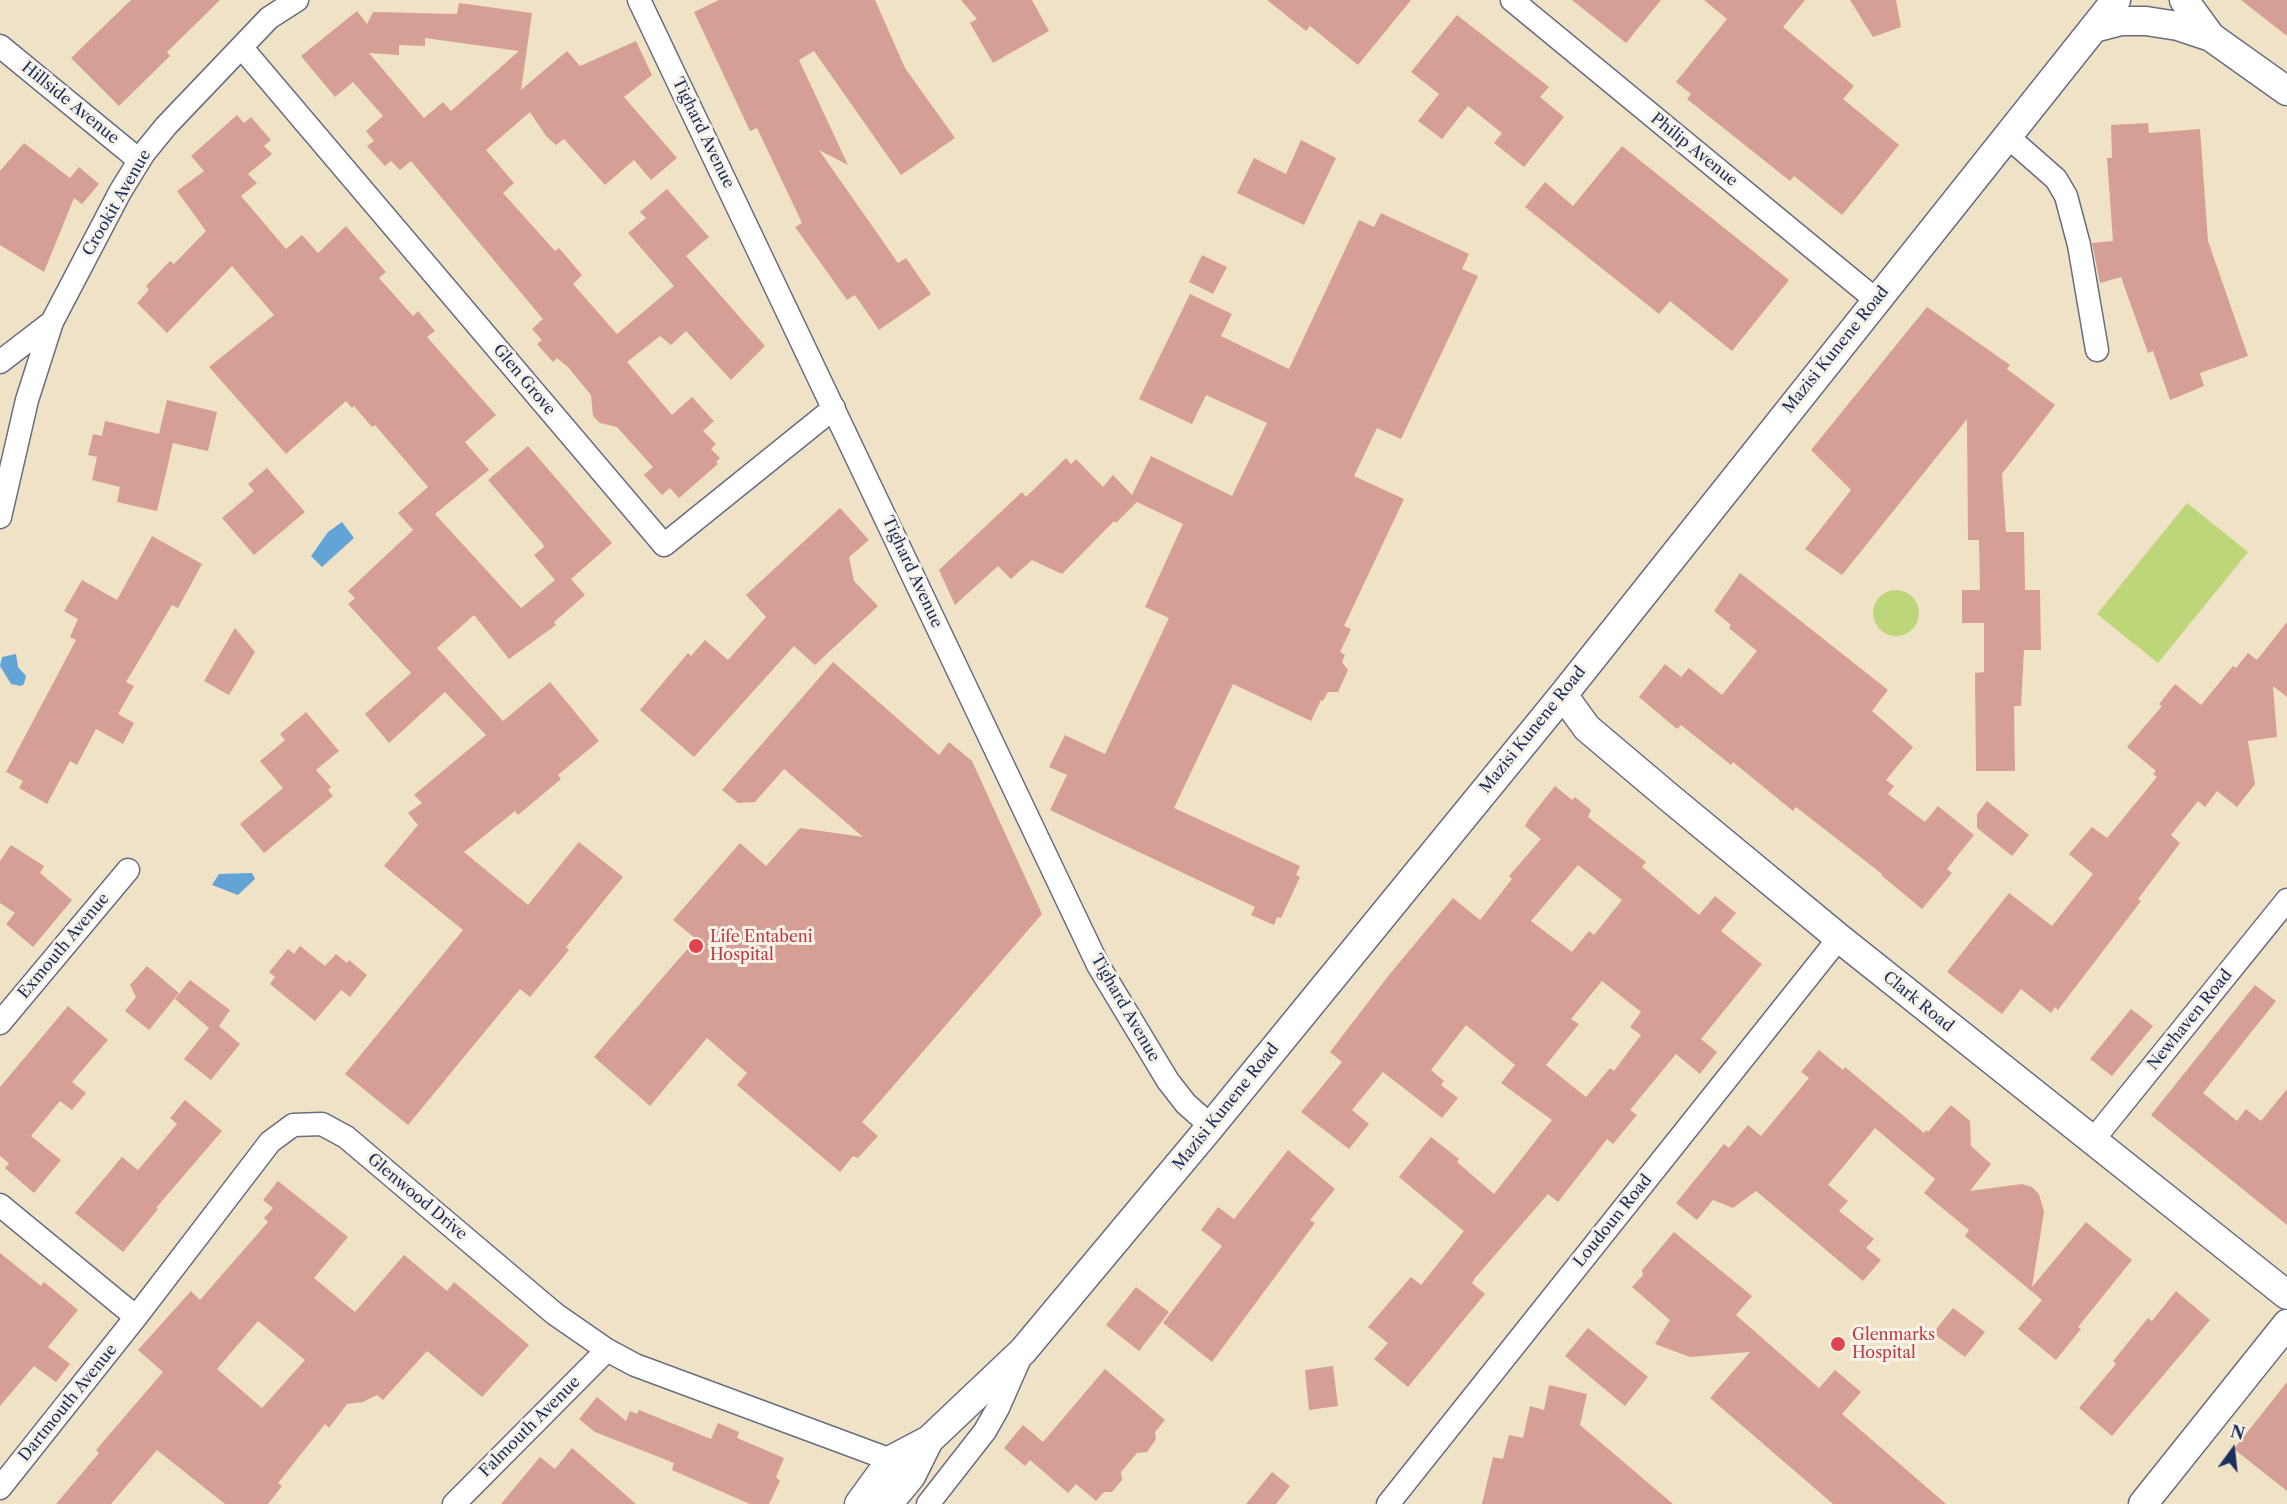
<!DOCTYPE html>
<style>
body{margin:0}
#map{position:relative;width:2287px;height:1504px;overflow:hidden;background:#f0e2c6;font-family:"Libre Caslon Text",serif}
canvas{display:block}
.north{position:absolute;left:2203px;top:1420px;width:60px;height:60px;-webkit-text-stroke:4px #f7f3e8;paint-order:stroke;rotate:15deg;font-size:16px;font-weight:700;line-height:24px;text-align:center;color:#1b2f5e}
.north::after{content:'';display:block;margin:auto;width:21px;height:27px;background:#1b2f5e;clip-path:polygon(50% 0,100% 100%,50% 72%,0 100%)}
</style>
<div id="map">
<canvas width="2287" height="1504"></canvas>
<div class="north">N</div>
</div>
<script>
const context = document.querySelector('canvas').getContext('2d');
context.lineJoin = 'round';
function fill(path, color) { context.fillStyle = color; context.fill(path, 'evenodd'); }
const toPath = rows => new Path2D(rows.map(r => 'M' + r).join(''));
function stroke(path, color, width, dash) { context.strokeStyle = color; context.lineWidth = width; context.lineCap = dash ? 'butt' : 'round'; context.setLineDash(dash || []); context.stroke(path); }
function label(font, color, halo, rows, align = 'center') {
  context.font = font + ' "Libre Caslon Text",serif'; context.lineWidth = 6; context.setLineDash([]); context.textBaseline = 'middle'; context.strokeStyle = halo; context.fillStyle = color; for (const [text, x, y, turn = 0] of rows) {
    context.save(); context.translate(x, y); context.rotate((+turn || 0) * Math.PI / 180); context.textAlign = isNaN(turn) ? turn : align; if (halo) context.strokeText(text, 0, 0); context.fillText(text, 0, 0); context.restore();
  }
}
const green = toPath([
 [2187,503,2248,552,2158,663,2097,614],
 '1873 613a23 23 0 1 1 46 0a23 23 0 1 1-46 0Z'
]);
const water = toPath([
 [342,522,354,538,322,567,311,556,328,532],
 [16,654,18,667,26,676,24,684,21,686,11,684,0,666,2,657],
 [252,873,255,879,238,895,212,885,219,874]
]);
const building = toPath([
 [131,0,220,0,167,52,170,56,119,106,71,58],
 [719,0,875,0,905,68,955,138,901,175,814,51,799,60,848,165,819,150,898,263,906,258,931,294,879,330,855,295,847,300,795,227,802,223,757,128,750,131,694,12],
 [961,0,1032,0,1049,31,993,63,970,23,977,19],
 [1267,0,1411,0,1358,65,1310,26,1306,31],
 [1572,0,1661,0,1626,43],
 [1704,0,1805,0,1783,27,1854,86,1843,99,1899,145,1842,215,1794,176,1790,181,1687,99,1691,94,1676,82,1727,19],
 [1850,0,1896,0,1901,27,1873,37],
 [2241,0,2287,0,2287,36],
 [459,3,532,13,521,90,567,51,580,66,636,41,652,75,624,97,677,158,651,180,634,160,605,185,564,139,556,145,546,136,530,112,486,150,514,183,503,193,555,251,559,248,582,275,573,284,617,334,674,286,628,233,646,218,640,212,667,189,709,237,686,256,765,346,731,380,686,331,671,345,660,336,627,362,672,415,692,397,714,421,703,431,716,444,711,449,720,458,716,462,718,464,679,498,670,488,662,495,644,475,653,467,617,427,600,423,593,416,591,395,568,367,557,358,553,362,537,344,542,340,532,329,543,319,411,161,400,170,391,161,385,166,367,146,374,141,366,131,383,116,353,82,335,97,301,56,357,11,367,24,373,12,457,14],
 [425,38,519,51,451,111,443,102,424,118,369,53,399,55,399,45,425,46],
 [1457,15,1549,87,1540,97,1564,117,1524,167,1494,143,1502,133,1468,106,1442,139,1418,121,1439,94,1411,72],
 [237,115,244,123,251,117,271,140,264,146,272,154,248,174,257,183,241,196,286,249,302,235,318,253,346,226,386,272,379,278,413,316,418,311,435,331,427,337,496,415,465,442,489,470,435,514,521,608,555,580,534,555,544,547,543,544,488,480,528,446,612,543,571,579,585,595,554,622,556,625,509,659,474,615,437,648,503,721,550,682,599,741,558,775,561,779,518,815,515,811,464,852,528,905,579,842,623,877,566,947,569,950,530,997,520,989,408,1125,345,1074,463,930,384,866,418,825,408,813,422,803,414,795,486,735,445,692,389,743,365,714,411,673,348,604,355,598,348,591,413,530,398,513,428,487,375,425,372,427,354,406,352,408,346,401,286,454,209,367,274,315,232,266,167,333,137,303,149,290,146,286,170,261,174,264,206,231,177,191,204,171,191,156],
 [2148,123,2149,133,2200,129,2208,241,2248,356,2200,373,2204,386,2170,400,2153,351,2148,353,2121,277,2100,283,2092,243,2113,241,2107,158,2112,158,2111,125],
 [1301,140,1336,158,1304,225,1237,193,1254,158,1286,174],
 [24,143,70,178,79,167,99,184,82,204,74,198,44,272,0,245,0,171],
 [1622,146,1789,280,1732,351,1670,301,1659,314,1525,207,1545,182,1573,206],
 [1381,213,1469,254,1462,269,1478,276,1401,439,1377,428,1354,476,1404,499,1344,626,1351,629,1340,652,1345,655,1342,662,1348,670,1338,692,1328,692,1323,701,1321,700,1311,721,1233,684,1174,808,1300,866,1296,875,1300,877,1281,918,1277,917,1274,925,1251,915,1255,907,1050,810,1067,775,1049,767,1065,735,1105,754,1169,618,1145,607,1183,524,1137,502,1116,523,1114,521,1062,574,1032,560,1011,579,998,566,955,605,939,570,1022,492,1026,497,1066,458,1071,464,1076,459,1103,487,1113,475,1132,495,1151,456,1232,496,1267,423,1206,395,1192,424,1139,399,1190,294,1232,314,1221,336,1289,369,1359,220,1374,227],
 [1202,255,1227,267,1213,294,1189,282],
 [1927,307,2010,365,2007,369,2055,405,2002,474,2006,532,2024,532,2025,590,2040,590,2041,650,2024,650,2021,706,2014,706,2015,771,1976,771,1975,673,1984,672,1984,623,1962,623,1962,590,1980,590,1979,540,1968,540,1967,419,1842,575,1805,549,1851,490,1811,450],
 [167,400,217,412,208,451,173,443,157,511,117,502,120,487,92,480,97,457,88,455,93,434,102,436,105,421,159,434],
 [267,468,305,512,254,555,222,518,254,491,248,484],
 [840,508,869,540,849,557,854,581,878,606,815,665,794,646,694,757,640,710,688,653,691,656,705,640,728,660,766,617,746,595],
 [152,536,202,564,178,608,172,605,126,682,134,686,118,714,134,723,123,744,96,729,77,765,70,761,47,804,19,788,23,781,6,772,76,640,70,637,78,619,64,611,82,580,117,600],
 [1740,573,1888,690,1872,711,1913,747,1886,780,1894,786,1888,794,1925,822,1938,806,1974,835,1947,869,1952,873,1922,909,1881,875,1882,874,1796,807,1793,811,1733,762,1731,765,1681,725,1677,729,1639,697,1665,664,1681,677,1689,668,1722,695,1757,651,1729,628,1731,625,1714,611],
 [2287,622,2287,697,2273,686,2277,737,2248,741,2255,784,2237,807,2217,791,2205,807,2198,801,2171,835,2180,843,2138,899,2141,901,2058,1010,2055,1007,2051,1013,2021,989,2002,1014,1947,972,2009,893,2052,926,2093,874,2069,854,2092,827,2107,838,2157,777,2153,774,2156,771,2127,747,2162,706,2159,704,2175,684,2201,705,2233,666,2236,668,2248,653,2257,660],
 [235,628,255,652,229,695,204,681],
 [833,662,939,755,949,742,972,761,1042,914,862,1122,878,1136,858,1158,853,1156,840,1172,737,1085,747,1073,707,1038,650,1106,594,1057,696,939,673,920,740,843,766,866,800,828,863,837,784,769,755,802,738,803,722,790],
 [306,712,339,751,316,770,331,787,328,790,333,796,264,853,240,824,283,788,260,761,285,740,280,734],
 [1555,786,1572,800,1575,797,1591,810,1588,817,1646,862,1642,867,1699,915,1715,896,1736,913,1721,931,1762,964,1701,1039,1717,1052,1700,1074,1676,1054,1630,1110,1637,1115,1613,1144,1607,1139,1558,1202,1548,1194,1475,1278,1472,1283,1485,1294,1408,1387,1374,1359,1388,1343,1368,1327,1411,1277,1421,1285,1464,1231,1399,1177,1431,1137,1459,1159,1457,1162,1494,1194,1552,1120,1501,1083,1515,1065,1466,1025,1431,1070,1444,1081,1441,1085,1458,1098,1442,1118,1383,1072,1352,1110,1369,1124,1349,1149,1301,1112,1342,1062,1330,1052,1389,975,1453,898,1480,920,1512,879,1509,876,1541,839,1525,826,1528,820],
 [1578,865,1622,900,1594,935,1589,931,1572,952,1531,921],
 [1602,981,1641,1012,1630,1027,1641,1035,1614,1071,1610,1068,1586,1097,1546,1065,1579,1024,1571,1019],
 [1987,801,2029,835,2012,856,1977,828,1977,814],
 [11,845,44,866,40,873,72,900,33,947,6,924,15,913,0,903,0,861],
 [300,946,325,966,336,954,347,963,349,960,367,975,350,997,341,990,315,1021,270,984,275,977,269,972,288,949,294,954],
 [147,966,179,993,149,1030,125,1011,136,997,130,985],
 [190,980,230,1010,219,1026,240,1044,211,1080,184,1059,209,1028,175,999],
 [2255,985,2276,1001,2203,1093,2237,1121,2246,1109,2261,1121,2287,1089,2287,1225,2151,1115],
 [68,1006,108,1040,72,1082,86,1093,72,1110,60,1101,31,1136,61,1160,34,1193,5,1168,9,1163,0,1156,0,1087],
 [2131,1009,2153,1026,2112,1076,2090,1059],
 [1819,1050,1843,1070,1845,1067,1924,1133,1926,1130,1928,1132,1951,1105,1970,1121,1971,1146,1991,1164,1970,1191,2022,1184,2032,1187,2039,1194,2044,1212,2032,1287,2086,1222,2132,1260,2078,1327,2081,1329,2056,1360,2018,1329,2042,1300,1965,1236,1969,1230,1924,1193,1935,1179,1875,1128,1828,1185,1848,1201,1839,1211,1874,1239,1866,1248,1881,1260,1863,1281,1756,1191,1733,1208,1713,1200,1697,1220,1676,1203,1724,1144,1729,1148,1748,1125,1761,1136,1809,1078,1801,1072],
 [185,1100,222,1131,156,1208,158,1209,123,1252,75,1213,122,1157,138,1170,177,1124,170,1118],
 [1288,1150,1335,1189,1310,1220,1315,1223,1212,1362,1163,1323,1222,1246,1201,1230,1218,1207,1234,1219],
 [278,1181,348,1237,314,1278,355,1312,404,1255,447,1291,454,1282,529,1345,482,1397,427,1351,383,1400,377,1395,363,1402,347,1404,329,1428,325,1424,278,1483,282,1486,268,1504,225,1504,157,1450,111,1504,56,1504,99,1453,96,1450,163,1372,138,1350,191,1291,200,1300,268,1222,264,1218,273,1208,263,1200],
 [258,1321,305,1360,262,1408,217,1369],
 [1674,1232,1752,1296,1736,1315,1819,1388,1835,1370,1861,1392,1842,1414,1946,1504,1833,1504,1710,1398,1750,1352,1690,1357,1655,1344,1670,1320,1632,1287,1643,1275,1642,1270],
 [0,1253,41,1286,44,1282,78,1310,48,1347,70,1364,56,1382,34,1366,0,1406],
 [1136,1287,1169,1312,1139,1351,1106,1325],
 [2176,1291,2210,1320,2112,1436,2079,1408,2116,1364,2113,1361,2148,1318,2152,1321],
 [1953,1308,1985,1332,1965,1357,1933,1333],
 [1588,1328,1648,1377,1625,1406,1565,1356],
 [1333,1366,1338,1406,1309,1410,1305,1370],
 [1105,1369,1165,1420,1155,1432,1156,1439,1147,1452,1137,1453,1121,1472,1122,1480,1112,1492,1104,1492,1096,1501,1076,1484,1068,1493,1030,1460,1025,1466,1004,1448,1023,1425,1043,1442],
 [2287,1382,2287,1491,2234,1449],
 [1549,1385,1587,1394,1580,1425,1673,1504,1482,1504,1493,1457,1503,1459,1509,1435,1523,1438,1530,1406,1544,1410],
 [597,1397,626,1421,630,1411,637,1414,639,1410,711,1439,718,1423,739,1432,737,1438,784,1458,776,1477,780,1481,769,1504,750,1504,672,1470,674,1463,595,1432,579,1419],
 [572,1448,636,1504,501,1504,540,1457,555,1469],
 [1272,1472,1290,1486,1276,1504,1246,1504]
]);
const minor = toPath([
 [639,0,1098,965,1168,1081,1186,1104,1211,1126],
 [1512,0,1876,300],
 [0,46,139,160],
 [242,48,664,545,834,408],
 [2007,136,2056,179,2066,196,2079,245,2097,350],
 [0,362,52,322,120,192,144,153,166,126,269,18,297,0],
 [0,517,27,400,52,322],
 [0,1023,128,870],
 [2093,1140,2287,900],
 [0,1205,136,1317],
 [0,1488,136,1317,270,1142,293,1125,322,1124,346,1137,555,1314,607,1350,635,1365,891,1460,903,1469],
 [454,1504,607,1350],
 [928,1504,985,1431,998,1408,1020,1358],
 [1388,1504,1839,938]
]);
const tertiary = toPath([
 [2184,0,2211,37,2287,91],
 [2094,28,2121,21,2146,21,2178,26,2211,37],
 [1563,695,1587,728,1671,799,1839,938,2287,1295],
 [859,1504,891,1460,929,1440,1023,1351,1211,1126,1563,695,2116,0],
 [888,1504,911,1476,929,1440],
 [2143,1504,2287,1324]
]);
const markers = [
 [696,946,8,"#e0444e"],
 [1838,1344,8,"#e0444e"]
];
const streetNames = [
 ["Hillside Avenue",70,103,39],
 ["Tighard Avenue",703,133,64],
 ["Philip Avenue",1694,150,39],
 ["Crookit Avenue",117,203,-60],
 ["Mazisi Kunene Road",1836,350,-51],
 ["Glen Grove",524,380,50],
 ["Tighard Avenue",912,572,65],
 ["Mazisi Kunene Road",1533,730,-51],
 ["Exmouth Avenue",64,946,-50],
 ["Clark Road",1918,1002,39],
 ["Tighard Avenue",1125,1008,60],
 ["Newhaven Road",2190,1020,-51],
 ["Mazisi Kunene Road",1226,1107,-51],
 ["Glenwood Drive",417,1197,40],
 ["Loudoun Road",1613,1221,-51],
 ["Dartmouth Avenue",68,1403,-51],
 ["Falmouth Avenue",530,1427,-45]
];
const healthNames = [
 ["Life Entabeni",710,937],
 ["Hospital",710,955],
 ["Glenmarks",1852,1335],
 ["Hospital",1852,1353]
];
fill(green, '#bed67a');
fill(water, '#63a4d6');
fill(building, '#d69f95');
stroke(minor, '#666e82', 25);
stroke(tertiary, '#666e82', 31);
stroke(minor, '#fff', 22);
stroke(tertiary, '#fff', 28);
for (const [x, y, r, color] of markers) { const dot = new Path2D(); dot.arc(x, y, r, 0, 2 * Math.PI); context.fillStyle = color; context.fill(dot); stroke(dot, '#f7f3e8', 2); }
label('16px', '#1b2f5e', '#f7f3e8', streetNames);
label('16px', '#be3a42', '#f7f3e8', healthNames, 'left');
</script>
